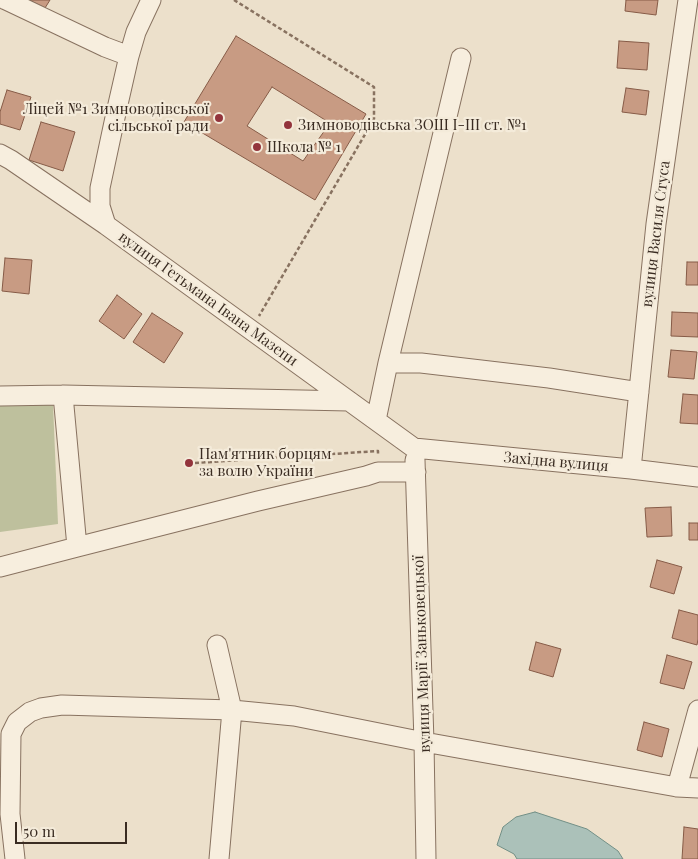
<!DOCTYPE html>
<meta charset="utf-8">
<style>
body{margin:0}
#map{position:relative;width:698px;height:859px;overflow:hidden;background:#ece0cb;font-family:"Playfair Display",serif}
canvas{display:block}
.scale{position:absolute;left:15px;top:822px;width:112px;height:22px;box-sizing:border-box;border:2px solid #3a2c22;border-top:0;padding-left:6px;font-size:15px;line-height:18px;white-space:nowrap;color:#3a2c22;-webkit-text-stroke:4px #f4ebda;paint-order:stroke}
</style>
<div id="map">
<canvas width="698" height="859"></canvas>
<div class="scale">50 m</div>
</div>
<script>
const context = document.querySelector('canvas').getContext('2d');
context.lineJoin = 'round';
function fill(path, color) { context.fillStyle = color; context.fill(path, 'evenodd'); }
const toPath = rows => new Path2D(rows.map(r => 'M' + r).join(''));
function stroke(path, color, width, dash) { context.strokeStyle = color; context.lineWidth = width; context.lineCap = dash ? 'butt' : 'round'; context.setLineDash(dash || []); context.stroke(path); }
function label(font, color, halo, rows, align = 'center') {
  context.font = font + ' "Playfair Display",serif'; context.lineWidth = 4.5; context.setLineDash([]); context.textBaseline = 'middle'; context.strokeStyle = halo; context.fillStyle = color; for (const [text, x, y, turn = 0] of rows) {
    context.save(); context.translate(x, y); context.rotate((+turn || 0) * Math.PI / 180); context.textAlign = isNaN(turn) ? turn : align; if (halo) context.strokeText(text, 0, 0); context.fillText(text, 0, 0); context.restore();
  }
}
const cemetery = toPath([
 [0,403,53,404,58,524,0,532]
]);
const water = toPath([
 [535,812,587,829,618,851,623,859,517,859,514,854,497,845,503,827,516,817,535,812]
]);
const building = toPath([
 [29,0,50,0,45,8,29,0],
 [626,0,658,0,656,15,625,11,626,0],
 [236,36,366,114,315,200,184,122,236,36],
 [272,87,330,123,303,161,247,126,272,87],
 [619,41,649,43,647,70,617,68,619,41],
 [626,88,649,91,646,115,622,112,626,88],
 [7,90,31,97,20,130,0,124,0,112,7,90],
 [41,122,75,132,63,171,29,160,41,122],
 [5,258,32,260,29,294,2,291,5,258],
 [687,262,698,262,698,285,686,285,687,262],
 [117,295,142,314,124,339,99,321,117,295],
 [672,312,698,313,698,337,671,336,672,312],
 [152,313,183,333,164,363,133,342,152,313],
 [671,350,697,352,694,379,668,377,671,350],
 [683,394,698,395,698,424,680,423,683,394],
 [671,507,672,536,647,537,645,508,671,507],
 [689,523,698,523,698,540,689,540,689,523],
 [657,560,682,567,674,594,650,587,657,560],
 [679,610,698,615,698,639,697,645,672,638,679,610],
 [536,642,561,649,553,677,529,670,536,642],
 [667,655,692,662,684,689,660,683,667,655],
 [644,722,669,729,662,757,637,750,644,722],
 [684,827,698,829,698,859,682,859,684,827]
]);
const path = toPath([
 [234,0,374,87,374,119,259,316],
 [195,463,378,451,378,456]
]);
const minor = toPath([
 [6,0,105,47,129,56],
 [0,154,11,160,106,225,414,448],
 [106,225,100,206,100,188,116,113,129,56,136,32,151,0],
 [388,363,421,363,549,378,639,392],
 [63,395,77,547],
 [0,396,63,395,349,401],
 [376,420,388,363,461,58],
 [414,448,631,469,698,477],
 [415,460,424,742,426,859],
 [631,469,656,224,688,0],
 [0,567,77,547,258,501,366,476,378,472,416,472],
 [217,645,232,710,219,859],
 [677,787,698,710],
 [15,859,10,814,11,734,17,722,30,712,41,708,62,705,232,710,294,716,424,742,677,787,698,788]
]);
const markers = [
 [219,118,5,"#93343c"],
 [288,125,5,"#93343c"],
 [257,147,5,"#93343c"],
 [189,463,5,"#93343c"]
];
const poiNames = [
 ["Ліцей №1 Зимноводівської",209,109,"right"],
 ["сільської ради",209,126,"right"],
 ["Зимноводівська ЗОШ І-ІІІ ст. №1",298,125],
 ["Школа № 1",267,147],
 ["Пам'ятник борцям",199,454],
 ["за волю України",199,471]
];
const streetNames = [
 ["вулиця Василя Стуса",656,234,-83],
 ["вулиця Гетьмана Івана Мазепи",208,299,36],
 ["Західна вулиця",556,462,5],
 ["вулиця Марії Заньковецької",422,654,-92]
];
fill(cemetery, '#bec09d');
fill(water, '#abc1b9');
stroke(water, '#728f86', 1);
fill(building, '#c89b83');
stroke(building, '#865b47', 1);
stroke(minor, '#887260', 21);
stroke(path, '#887260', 2.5, [4, 2.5]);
stroke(minor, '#f7eede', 19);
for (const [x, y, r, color] of markers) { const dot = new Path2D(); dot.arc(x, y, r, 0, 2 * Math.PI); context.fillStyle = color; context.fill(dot); stroke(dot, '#f4ebda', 2); }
label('15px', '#3a2c22', '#f4ebda', poiNames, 'left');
label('15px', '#3a2c22', '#f4ebda', streetNames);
</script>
